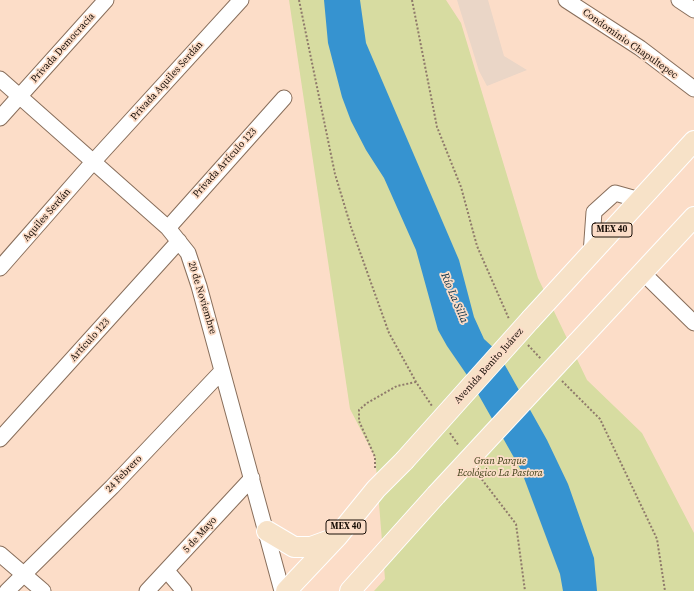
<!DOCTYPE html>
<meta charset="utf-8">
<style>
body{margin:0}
canvas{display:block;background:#fcddc8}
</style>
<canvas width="694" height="591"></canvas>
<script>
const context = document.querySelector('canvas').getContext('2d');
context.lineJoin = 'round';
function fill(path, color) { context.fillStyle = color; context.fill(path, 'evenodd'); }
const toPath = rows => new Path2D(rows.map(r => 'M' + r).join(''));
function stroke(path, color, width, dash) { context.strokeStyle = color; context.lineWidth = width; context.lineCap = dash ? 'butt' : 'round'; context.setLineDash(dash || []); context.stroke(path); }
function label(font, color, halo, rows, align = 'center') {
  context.font = font + ' "Source Serif 4",serif'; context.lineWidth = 3.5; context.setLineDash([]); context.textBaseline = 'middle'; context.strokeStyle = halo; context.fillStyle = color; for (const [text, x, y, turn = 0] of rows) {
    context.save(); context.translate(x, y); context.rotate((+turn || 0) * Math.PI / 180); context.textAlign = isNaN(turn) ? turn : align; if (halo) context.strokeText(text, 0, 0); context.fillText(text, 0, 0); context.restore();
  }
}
const medical = toPath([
 [457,0,488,0,504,56,527,70,487,86,479,71]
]);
const green = toPath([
 [289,0,446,0,461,23,538,278,587,380,642,433,694,533,694,591,374,591,385,579,376,466,375,457,350,409]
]);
const water = toPath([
 [324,0,360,0,366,43,459,260,474,317,484,339,497,351,547,440,568,484,594,558,597,591,563,591,560,574,521,470,469,378,447,346,438,330,416,250,384,178,366,150,351,121,342,97,328,43]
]);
const path = toPath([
 [299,0,335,174,351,227,389,333,416,382,432,406],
 [412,0,437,127,461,187,477,246,509,319],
 [528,345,541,359],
 [562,381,600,419,657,539,665,591],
 [450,433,459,446],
 [375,468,375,457,359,421,359,410,367,403,397,386,416,382],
 [477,473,516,524,525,591]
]);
const minor = toPath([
 [566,0,640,48,694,89],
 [679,0,694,10],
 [0,79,168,228,188,253,199,286,282,591],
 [0,118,106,0],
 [168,228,284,98],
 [591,254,594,212,615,193,640,200],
 [0,268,93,162,241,0],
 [642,272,694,323],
 [0,439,179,241],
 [0,554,43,591],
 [167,571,184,591],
 [7,591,112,487,222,371],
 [147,591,252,478]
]);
const major = toPath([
 [531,319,694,141],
 [576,344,694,217],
 [267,531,294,547,311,547,333,539],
 [286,591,337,537,376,489,404,461],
 [350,591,436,495]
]);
const majorBridge = toPath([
 [404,461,531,319],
 [436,495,576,344]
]);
const shields = [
 [612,230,40],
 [346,527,40]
];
const shieldNames = [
 ["MEX 40",612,230],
 ["MEX 40",346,527]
];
const streetNames = [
 ["Condominio Chapultepec",630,44,35],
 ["Privada Democracia",63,48,-48],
 ["Privada Aquiles Serdán",167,81,-48],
 ["Privada Artículo 123",225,163,-48],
 ["Aquiles Serdán",47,215,-49],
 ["20 de Noviembre",202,298,73],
 ["Artículo 123",90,340,-48],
 ["Avenida Benito Juárez",489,366,-48],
 ["24 Febrero",124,474,-46],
 ["5 de Mayo",200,535,-48]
];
const parkNames = [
 ["Gran Parque",500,461],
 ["Ecológico La Pastora",500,473]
];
const waterNames = [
 ["Río La Silla",454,298,67]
];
fill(medical, '#ead6c7');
fill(green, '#d7dca1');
fill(water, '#3693d0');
stroke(minor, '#886e5b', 17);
stroke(major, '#fff', 22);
stroke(path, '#8f7a6b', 2, [2, 2]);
stroke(minor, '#fff', 15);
stroke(major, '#f7e2c8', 20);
stroke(majorBridge, '#fff', 22, []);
stroke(majorBridge, '#f7e2c8', 20);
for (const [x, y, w] of shields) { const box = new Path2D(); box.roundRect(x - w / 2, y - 7, w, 14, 3); context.fillStyle = '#fcddc8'; context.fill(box); stroke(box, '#180e07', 1); }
label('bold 9px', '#180e07', null, shieldNames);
label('10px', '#180e07', '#fcddc8', streetNames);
label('italic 10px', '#3d3f15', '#fcddc8', parkNames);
label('italic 11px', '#042d45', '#fcddc8', waterNames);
</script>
